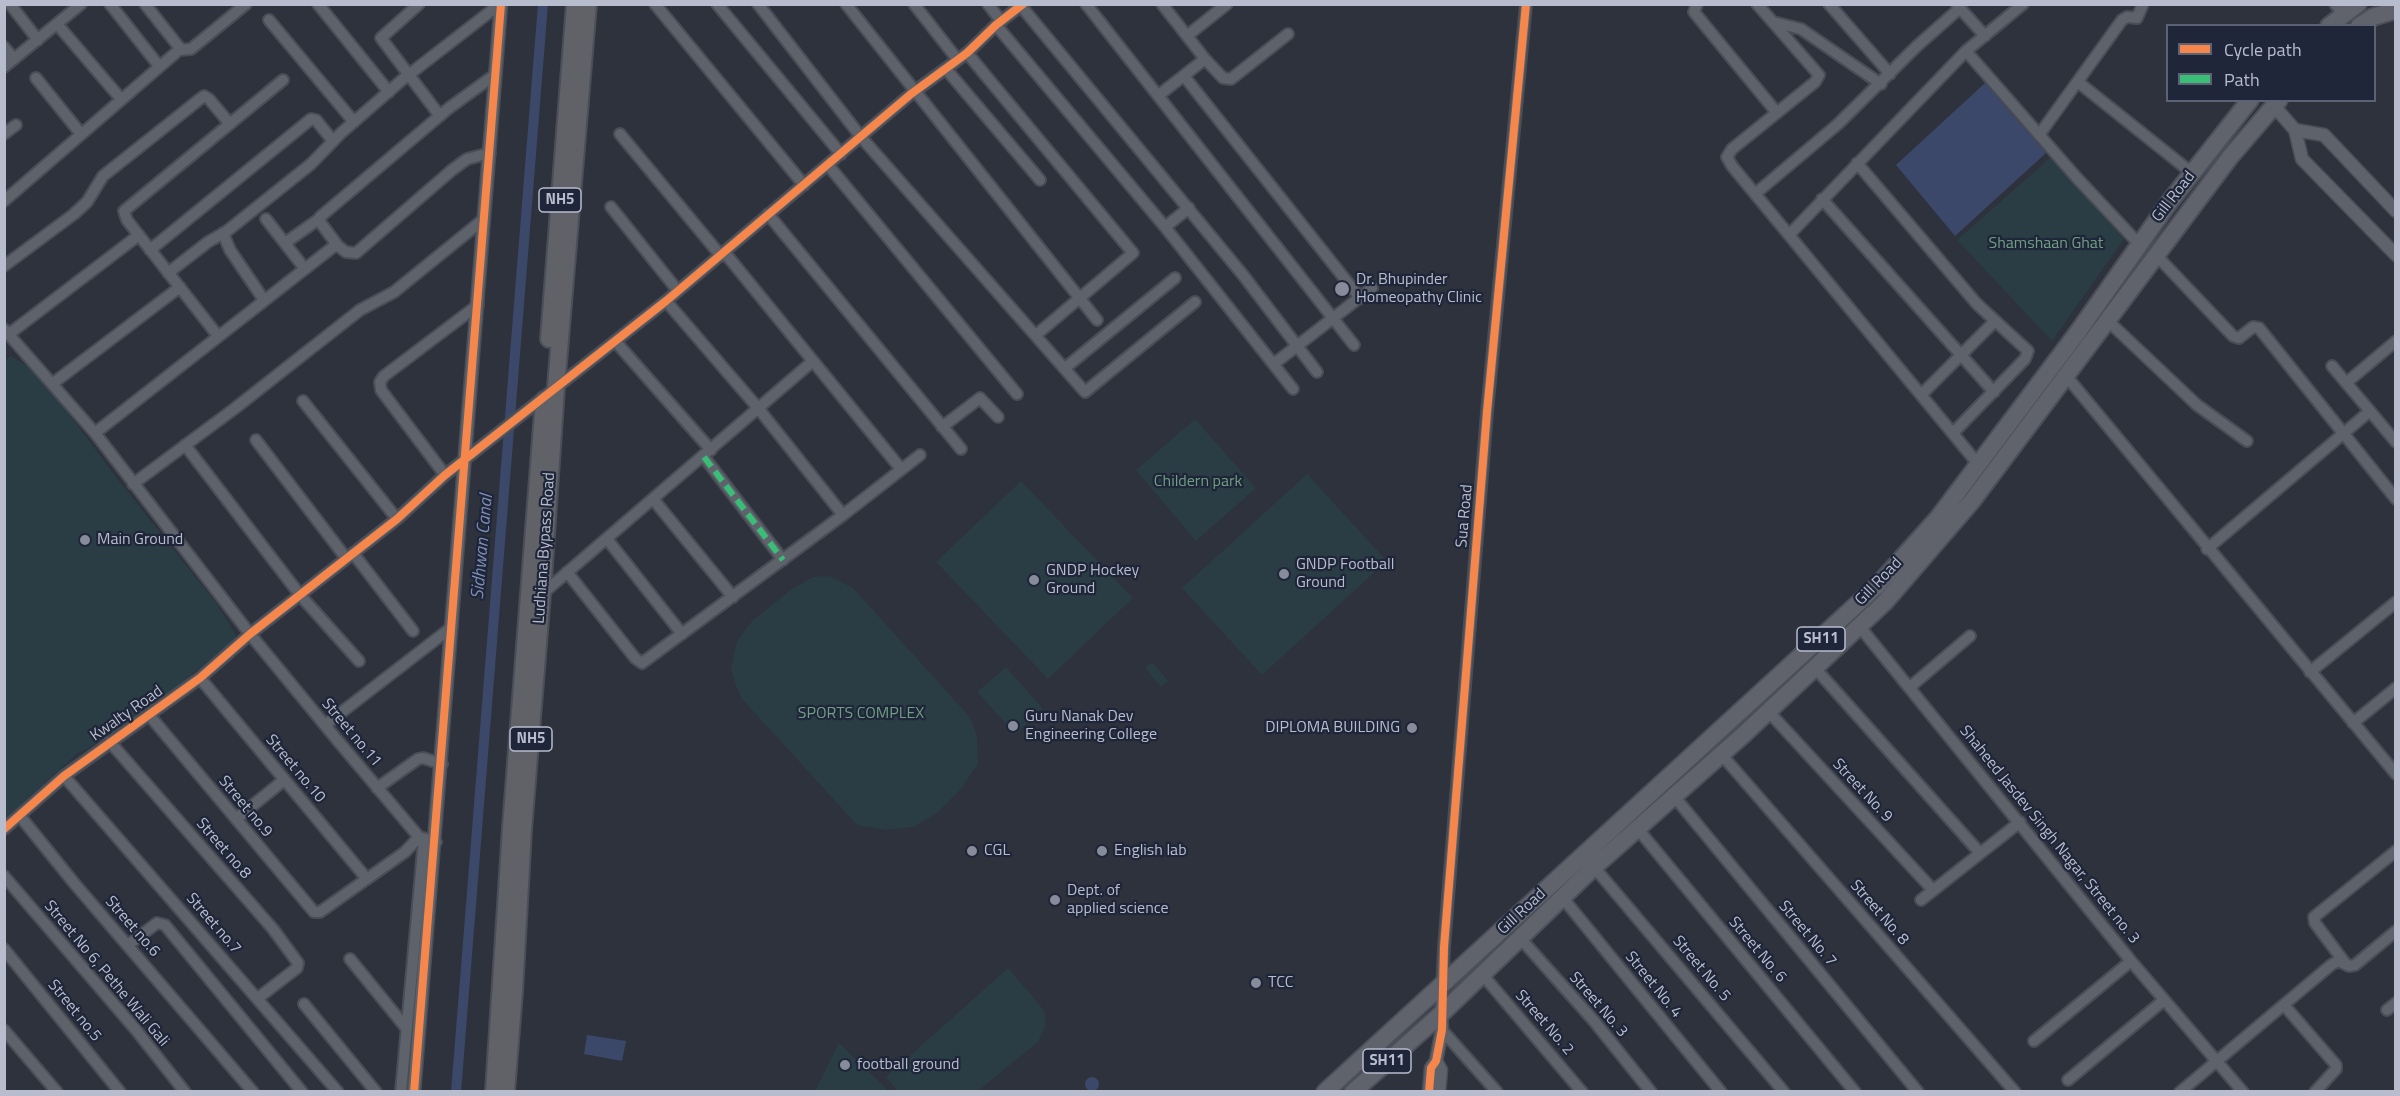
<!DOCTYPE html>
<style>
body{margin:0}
#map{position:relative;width:2400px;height:1096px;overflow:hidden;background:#2d323d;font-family:"Titillium Web",sans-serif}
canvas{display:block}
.frame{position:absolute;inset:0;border:6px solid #b8bdcd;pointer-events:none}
.legend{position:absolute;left:2166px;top:24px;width:210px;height:78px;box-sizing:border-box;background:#1f2639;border:2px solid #5c6274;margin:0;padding:8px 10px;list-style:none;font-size:18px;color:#b8bdcd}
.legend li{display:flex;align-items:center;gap:12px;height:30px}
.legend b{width:30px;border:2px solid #5c6274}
</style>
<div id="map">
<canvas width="2400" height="1096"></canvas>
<div class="frame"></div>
<ul class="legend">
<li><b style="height:8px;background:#f5874c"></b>Cycle path</li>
<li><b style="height:8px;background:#3abd76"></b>Path</li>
</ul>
</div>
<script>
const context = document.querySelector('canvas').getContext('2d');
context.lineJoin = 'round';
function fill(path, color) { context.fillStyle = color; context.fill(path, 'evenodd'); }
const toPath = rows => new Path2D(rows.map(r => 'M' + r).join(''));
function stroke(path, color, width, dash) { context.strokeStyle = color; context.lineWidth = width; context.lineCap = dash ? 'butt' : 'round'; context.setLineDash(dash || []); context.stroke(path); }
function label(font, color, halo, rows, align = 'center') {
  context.font = font + ' "Titillium Web",sans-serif'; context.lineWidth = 4.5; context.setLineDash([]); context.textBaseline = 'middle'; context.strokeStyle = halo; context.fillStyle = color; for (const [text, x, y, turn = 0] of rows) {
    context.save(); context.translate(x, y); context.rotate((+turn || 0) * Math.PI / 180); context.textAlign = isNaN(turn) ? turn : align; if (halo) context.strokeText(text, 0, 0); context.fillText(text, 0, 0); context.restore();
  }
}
const green = toPath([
 [2051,157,2124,239,2052,341,1957,240],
 [11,356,32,369,62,404,116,477,217,604,237,637,144,714,82,752,80,751,5,819,4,361],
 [1195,419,1256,488,1196,541,1136,470],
 [1307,474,1387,561,1262,675,1182,588],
 [1021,481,1133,598,1048,679,936,562],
 [829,576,853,588,969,716,974,727,977,738,978,763,961,789,936,814,913,827,887,830,857,825,742,699,736,686,731,669,737,641,752,621,792,589,813,577],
 [1152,662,1168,681,1161,687,1145,668],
 [1006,667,1043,709,1015,734,977,692],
 [1008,968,1040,1005,1045,1014,1046,1025,1038,1042,978,1091,898,1091,886,1077],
 [839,1043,884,1086,887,1091,815,1091]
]);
const water = toPath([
 [1985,83,2046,153,1955,236,1896,165],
 [587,1035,626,1041,622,1061,584,1054],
 '1085 1084a7 7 0 1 1 14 0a7 7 0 1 1-14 0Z'
]);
const canal = toPath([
 [456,1092,543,4]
]);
const minor = toPath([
 [10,4,38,40],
 [110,4,159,66],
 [318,4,389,92],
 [419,4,381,38,440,116],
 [655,4,804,185],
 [717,4,841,154],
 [758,4,861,137,1085,392,1195,302],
 [846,4,1097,320],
 [914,4,957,59],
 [988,4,1001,21],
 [1086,4,1354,345],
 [1697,4,1694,12,1777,113],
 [1757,4,1819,75,1815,82,1732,149,1727,157,1732,166,1789,235],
 [1829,4,1890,74],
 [2023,4,1966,51,2077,178,2139,244],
 [2335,4,2343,14],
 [1957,5,1985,36],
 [1021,6,1243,275,1317,372],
 [269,20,354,122],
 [1773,22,1801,29,1881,84],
 [57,24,121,99],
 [996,25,1165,227,1293,389],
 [1188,35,1227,4],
 [4,47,14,59],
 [179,50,191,49,246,4],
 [1966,51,1789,235,1978,464],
 [967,53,1133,253,1036,335],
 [1205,59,1223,78,1231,79,1288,34],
 [4,67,81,4],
 [946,69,1040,180],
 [1184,76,1360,298],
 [36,78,81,134],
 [2078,82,2192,173],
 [1159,95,1205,59,1162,4],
 [4,134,16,125],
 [620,134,721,256],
 [2039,135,2122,20,2127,17,2137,18,2143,4],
 [1857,163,1977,304,2028,351,2025,359,1953,433],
 [828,165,1017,394],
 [1755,194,1838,124,1917,46,1960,8],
 [1822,199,1994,392],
 [4,201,179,50,179,47,145,4],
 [611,207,678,291],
 [768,214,961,449],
 [266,219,305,269],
 [1165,227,1189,208],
 [223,233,230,250,264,300],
 [285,243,319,219],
 [338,246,320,222,320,217,449,108,496,74],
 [150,250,311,119,316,120,333,141],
 [725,253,901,469],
 [2156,255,2233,336,2239,338,2253,327,2259,328,2396,499],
 [4,266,74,214,87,202,103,176,200,99,204,96,209,99,230,124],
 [168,273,208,242,227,231,311,164,341,133,402,80,500,4],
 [666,301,758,408,843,515,920,455],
 [2107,320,2197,405,2247,441],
 [4,329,95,433,250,634,338,741,419,837,436,842],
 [9,334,139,235],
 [218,336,127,220,124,211,283,80],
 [615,341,711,450],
 [1275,363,1372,288],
 [2332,366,2396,442],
 [1065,368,1175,278],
 [2067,377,2396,774],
 [2346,383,2396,341],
 [52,384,180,287],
 [1921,395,1995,321],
 [303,401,397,519],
 [942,427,980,398,998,417],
 [95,433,333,247,338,246,346,252,356,253,452,170,467,159,490,153],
 [256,440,346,558],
 [185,445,300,595,359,661],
 [704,457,783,560],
 [445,475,381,390,380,382,384,376,478,305],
 [133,484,234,409,360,310,394,292,484,219],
 [653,499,733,597],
 [607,539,682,634],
 [2207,549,2370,411],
 [353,553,413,631],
 [567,572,635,658,642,663,843,515],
 [542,594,813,361],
 [1860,627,2131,961,2243,1092],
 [1815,668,1980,853],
 [2310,672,2396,602],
 [200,678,367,879],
 [1910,687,1970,636],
 [1768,711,1933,890],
 [150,716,314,912,320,912,405,852,419,837],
 [2353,723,2396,688],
 [325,725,452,627],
 [110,742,273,929,298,963,297,968,258,998],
 [1721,754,2015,1092],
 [64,776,338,1092],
 [377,788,418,759,423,758,442,764],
 [1673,795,1918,1092],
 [20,816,74,883,253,1092],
 [236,819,284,780],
 [1637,828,1855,1092],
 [4,829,64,776,200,678,250,634,397,519,445,475,666,301,911,94,967,53,996,25,1023,4],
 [1594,867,1784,1092],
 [4,876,136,1030,185,1092],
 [1562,897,1721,1092],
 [1921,900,2020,822],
 [1521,939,1594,1021,1651,1092],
 [128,945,157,923,165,925,302,1092],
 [4,949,120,1092],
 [350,959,407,1029],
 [2345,963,2315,923,2314,917,2396,851],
 [1482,974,1582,1092],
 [304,1004,376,1092],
 [2284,1005,2336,1065,2336,1069,2315,1092],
 [2387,1010,2396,1003],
 [1441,1014,1444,947,1487,412,1526,4],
 [4,1030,57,1092],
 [1442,1030,1497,1092],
 [2034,1041,2131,961],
 [2068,1080,2164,1000],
 [401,1092,424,839],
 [2180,1092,2331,965,2338,961,2349,966,2355,965,2396,931]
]);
const tertiary = toPath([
 [2274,106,2295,130,2302,159,2396,255],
 [2295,130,2324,135,2396,211],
 [1436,1061,1441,1070,1439,1092],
 [414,1092,501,4],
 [1429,1092,1431,1068,1436,1061,1442,1030,1441,1014]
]);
const primary = toPath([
 [2329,26,2358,4],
 [2359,26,2373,17,2396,10],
 [1325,1092,1878,585,1938,518,2078,332,2171,200,2250,100],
 [1353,1092,1441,1014,1594,867,1742,736,1885,602,1972,501,2230,157,2279,100]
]);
const trunk = toPath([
 [549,339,575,4],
 [494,1092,511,828,544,400],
 [506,1092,514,992,523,830,542,594,556,387,588,4]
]);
const quiet = toPath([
 [704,457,783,560]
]);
const cycleway = toPath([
 [4,829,64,776,200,678,250,634,397,519,445,475,666,301,911,94,967,53,996,25,1023,4],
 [414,1092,501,4],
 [1429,1092,1431,1068,1436,1061,1442,1030,1444,947,1487,412,1526,4]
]);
const markers = [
 [1342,289,8,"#878c9b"],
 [85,540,6,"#878c9b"],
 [1284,574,6,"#878c9b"],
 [1034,580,6,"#878c9b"],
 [1013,726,6,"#878c9b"],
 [1412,728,6,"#878c9b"],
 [972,851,6,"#878c9b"],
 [1102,851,6,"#878c9b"],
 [1055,900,6,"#878c9b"],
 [1256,983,6,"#878c9b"],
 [845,1065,6,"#878c9b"]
];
const shields = [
 [560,200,42],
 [1821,639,48],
 [531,739,42],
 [1387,1061,48]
];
const shieldNames = [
 ["NH5",560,200],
 ["SH11",1821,639],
 ["NH5",531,739],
 ["SH11",1387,1061]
];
const streetNames = [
 ["Gill Road",2174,197,-52],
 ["Sua Road",1465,516,-85],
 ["Ludhiana Bypass Road",545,548,-86],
 ["Gill Road",1879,582,-46],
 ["Kwalty Road",127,714,-35],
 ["Street no.11",351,733,50],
 ["Street no.10",295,769,50],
 ["Street No. 9",1862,791,47],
 ["Street no.9",245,807,50],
 ["Shaheed Jasdev Singh Nagar, Street no. 3",2049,835,51],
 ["Street no.8",223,849,49],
 ["Gill Road",1522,912,-43],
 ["Street No. 8",1879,913,49],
 ["Street no.7",213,924,49],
 ["Street no.6",132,927,49],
 ["Street No. 7",1807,934,50],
 ["Street No. 6",1757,950,50],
 ["Street No. 5",1701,969,50],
 ["Street No 6, Pethe Wali Gali",106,974,50],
 ["Street No. 4",1653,985,51],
 ["Street No. 3",1598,1005,49],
 ["Street no.5",74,1011,51],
 ["Street No. 2",1544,1023,49]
];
const parkNames = [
 ["Shamshaan Ghat",2046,244],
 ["Childern park",1198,482],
 ["SPORTS COMPLEX",861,714]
];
const poiNames = [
 ["Dr. Bhupinder",1356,280],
 ["Homeopathy Clinic",1356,298],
 ["Main Ground",97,540],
 ["GNDP Football",1296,565],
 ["Ground",1296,583],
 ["GNDP Hockey",1046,571],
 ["Ground",1046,589],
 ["Guru Nanak Dev",1025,717],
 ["Engineering College",1025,735],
 ["DIPLOMA BUILDING",1400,728,"right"],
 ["CGL",984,851],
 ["English lab",1114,851],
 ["Dept. of",1067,891],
 ["applied science",1067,909],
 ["TCC",1268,983],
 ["football ground",857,1065]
];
const waterNames = [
 ["Sidhwan Canal",483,547,-85]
];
fill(green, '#2a3c44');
fill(water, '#3b4869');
stroke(canal, '#3b4869', 10);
stroke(minor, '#4a4d55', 14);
stroke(tertiary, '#4a4d55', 15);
stroke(primary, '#4b4f5a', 20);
stroke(trunk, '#4a4e59', 20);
stroke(minor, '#5e626b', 10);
stroke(tertiary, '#5e626b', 12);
stroke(primary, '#60636c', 16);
stroke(trunk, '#606268', 16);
stroke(quiet, '#3abd76', 6, [12, 6]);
stroke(cycleway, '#f5874c', 8);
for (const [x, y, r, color] of markers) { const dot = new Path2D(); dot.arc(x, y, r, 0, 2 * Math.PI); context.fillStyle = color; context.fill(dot); stroke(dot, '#1f2639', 2); }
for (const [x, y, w] of shields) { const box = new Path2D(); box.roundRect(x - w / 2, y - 12, w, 24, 4.5); context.fillStyle = '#1f2639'; context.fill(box); stroke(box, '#b8bdcd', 1.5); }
label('bold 15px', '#b8bdcd', null, shieldNames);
label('16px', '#b8bdcd', '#1f2639', streetNames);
label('16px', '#6f9f81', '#1f2639', parkNames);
label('16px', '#b8bdcd', '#1f2639', poiNames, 'left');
label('italic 18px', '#7f8eb5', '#1f2639', waterNames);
</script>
